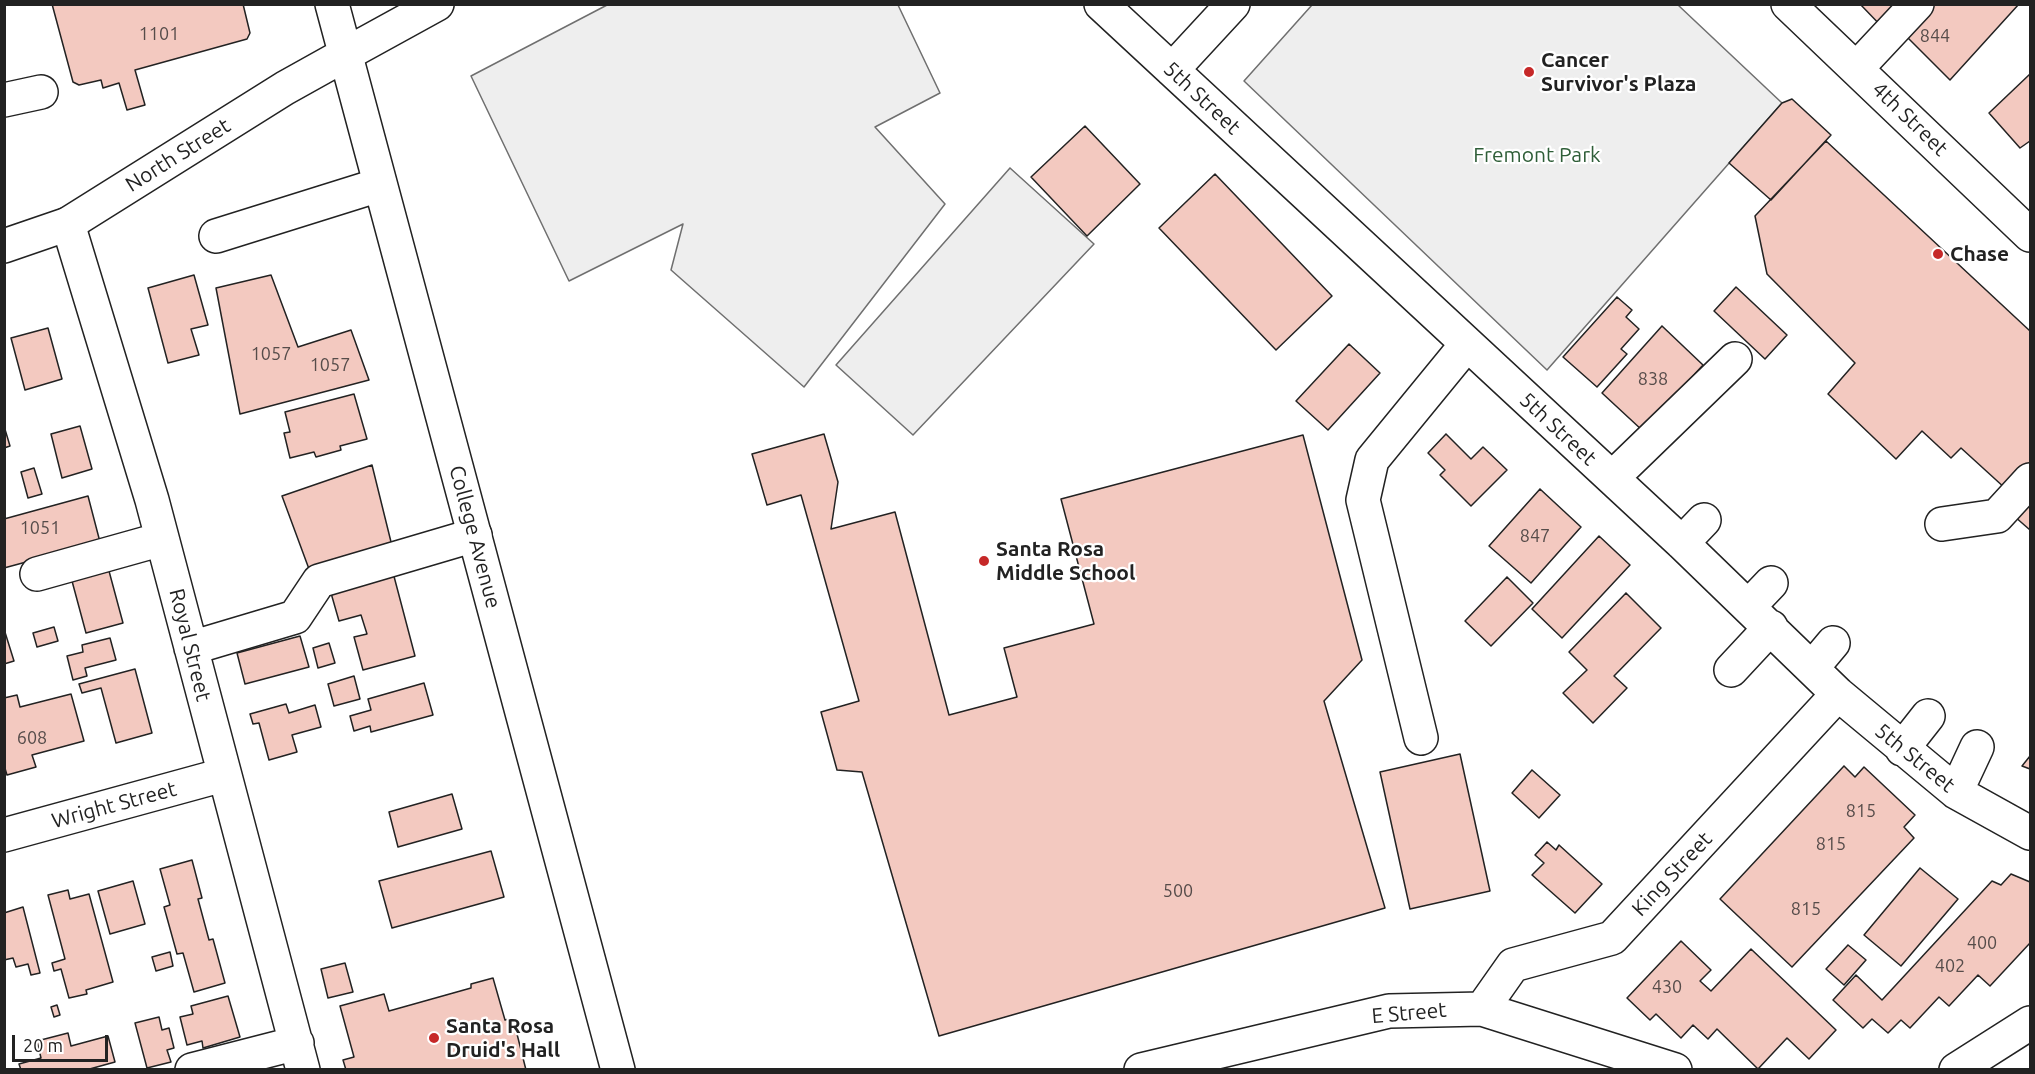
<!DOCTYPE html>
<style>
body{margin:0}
#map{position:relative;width:2035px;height:1074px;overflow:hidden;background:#fff;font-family:Ubuntu,sans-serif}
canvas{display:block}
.frame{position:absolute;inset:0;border:6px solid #222;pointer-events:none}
.scale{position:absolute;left:12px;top:1035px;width:96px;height:27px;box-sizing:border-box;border:3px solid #222;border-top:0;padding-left:8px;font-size:18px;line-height:21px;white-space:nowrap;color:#222;-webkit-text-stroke:4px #fff;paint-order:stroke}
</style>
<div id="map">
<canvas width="2035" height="1074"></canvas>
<div class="frame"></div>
<div class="scale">20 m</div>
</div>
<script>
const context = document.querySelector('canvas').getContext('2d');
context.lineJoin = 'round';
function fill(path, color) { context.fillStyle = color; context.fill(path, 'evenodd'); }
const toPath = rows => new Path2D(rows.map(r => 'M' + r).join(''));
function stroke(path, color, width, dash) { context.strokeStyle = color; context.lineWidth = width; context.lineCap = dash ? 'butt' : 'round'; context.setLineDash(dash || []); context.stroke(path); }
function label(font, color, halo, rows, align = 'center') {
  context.font = font + ' Ubuntu,sans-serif'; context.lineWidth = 4.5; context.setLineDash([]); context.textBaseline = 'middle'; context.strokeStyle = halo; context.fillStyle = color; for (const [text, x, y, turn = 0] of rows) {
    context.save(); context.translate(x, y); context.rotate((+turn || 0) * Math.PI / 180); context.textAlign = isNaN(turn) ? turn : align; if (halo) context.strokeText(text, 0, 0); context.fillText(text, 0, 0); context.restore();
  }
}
const green = toPath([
 [609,4,898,5,940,93,875,127,945,204,804,387,671,270,683,224,569,281,471,76,609,4],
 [1678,5,1782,103,1547,370,1244,81,1312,5,1678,5],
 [1010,168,1094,244,913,435,836,365,1010,168]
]);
const building = toPath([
 [52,4,243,4,250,33,247,39,135,70,145,105,127,110,119,83,103,88,101,80,79,85,73,82,52,4],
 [1860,4,1910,4,1885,30,1860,4],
 [1934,4,2019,4,1950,80,1904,34,1934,4],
 [2030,74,2030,141,2020,148,1989,113,2030,74],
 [1792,99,1831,135,1771,200,1729,163,1782,103,1792,99],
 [1085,126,1140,184,1087,236,1031,177,1085,126],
 [1826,141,2030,331,2030,464,2006,489,1961,448,1951,458,1922,431,1896,459,1828,394,1855,363,1767,274,1755,216,1826,141],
 [1215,174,1332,296,1276,350,1159,228,1215,174],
 [194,275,208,325,191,329,199,355,168,363,148,288,194,275],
 [271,275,298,347,351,330,369,380,240,414,216,288,271,275],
 [1736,287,1787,335,1765,359,1714,311,1736,287],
 [1617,297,1632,310,1626,317,1639,329,1621,349,1627,354,1597,387,1563,357,1617,297],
 [1662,326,1703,365,1643,431,1602,393,1662,326],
 [48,328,62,379,25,390,11,338,48,328],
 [1349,344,1380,373,1328,430,1296,401,1349,344],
 [354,394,367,439,340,446,341,450,316,457,314,452,290,458,284,433,290,432,285,412,354,394],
 [4,426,10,446,4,448,4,426],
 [80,426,92,469,62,478,51,434,80,426],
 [824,434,838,482,831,529,895,512,949,715,1017,697,1004,648,1094,624,1061,499,1303,435,1362,660,1324,701,1385,908,939,1036,862,772,837,770,821,712,859,701,801,495,767,505,752,454,824,434],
 [1446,434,1471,459,1483,447,1507,470,1471,506,1440,475,1445,470,1428,453,1446,434],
 [372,465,393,550,309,569,282,496,372,465],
 [34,468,42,494,28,498,21,472,34,468],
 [1540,489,1581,527,1531,583,1489,546,1540,489],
 [88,496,100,542,4,568,4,519,88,496],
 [2030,498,2030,530,2014,516,2030,498],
 [1599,536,1630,565,1562,638,1532,609,1599,536],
 [391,565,415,656,363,670,354,637,367,634,361,615,339,621,331,593,391,565],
 [109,571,123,623,86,633,72,581,109,571],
 [1507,577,1533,603,1491,646,1465,621,1507,577],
 [1626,593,1661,628,1614,676,1627,688,1593,723,1563,693,1587,670,1569,652,1626,593],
 [54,627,58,641,37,647,33,633,54,627],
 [4,629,14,661,4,664,4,629],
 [300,636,309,667,245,684,237,653,300,636],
 [110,638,116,660,85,668,87,676,73,680,67,656,83,652,82,645,110,638],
 [329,643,335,663,318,668,313,648,329,643],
 [135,669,152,733,116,743,101,688,82,693,79,684,135,669],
 [354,676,360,699,334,706,328,684,354,676],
 [424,683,433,715,371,732,370,726,354,731,350,716,371,710,368,699,424,683],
 [71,694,84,741,32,755,36,767,7,775,4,765,4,698,17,695,20,707,71,694],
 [286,704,289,713,315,705,321,727,292,735,297,752,269,760,259,723,253,724,250,714,286,704],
 [1460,754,1490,891,1410,909,1380,772,1460,754],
 [2030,756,2030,769,2022,766,2030,756],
 [1844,766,1855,777,1864,767,1915,815,1904,827,1914,838,1792,967,1720,899,1844,766],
 [1532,770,1560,795,1539,818,1512,793,1532,770],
 [452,794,462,829,398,847,389,812,452,794],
 [1547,842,1556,850,1559,845,1602,884,1575,913,1532,875,1544,863,1535,855,1547,842],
 [491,851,504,897,392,928,379,881,491,851],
 [192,860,202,898,198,899,209,940,213,939,225,983,194,992,183,953,177,954,164,907,170,905,160,869,192,860],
 [1920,868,1958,899,1901,966,1864,935,1920,868],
 [2011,874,2030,882,2030,943,1990,986,1978,975,1949,1006,1939,997,1910,1028,1901,1020,1888,1033,1872,1019,1863,1028,1833,1000,1856,975,1882,1000,1992,881,2001,885,2011,874],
 [133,881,145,924,110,934,98,891,133,881],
 [68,890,70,899,89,894,113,982,86,990,87,994,69,998,61,969,54,971,52,963,65,959,48,895,68,890],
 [23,907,40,973,31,975,28,964,16,967,13,958,4,960,4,913,23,907],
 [1681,941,1711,970,1700,981,1711,991,1751,949,1836,1030,1809,1059,1787,1038,1758,1069,1717,1029,1708,1039,1693,1025,1681,1038,1656,1014,1650,1020,1627,998,1681,941],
 [1848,945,1866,960,1844,985,1826,969,1848,945],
 [170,952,173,966,156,971,152,957,170,952],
 [345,963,353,992,328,998,321,969,345,963],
 [493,978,505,1020,513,1018,526,1070,346,1070,343,1060,354,1057,340,1006,384,994,389,1011,471,988,471,984,493,978],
 [228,996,240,1037,203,1048,202,1041,187,1045,180,1017,193,1014,191,1006,228,996],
 [57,1005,60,1015,54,1017,51,1007,57,1005],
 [159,1017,162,1030,169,1028,174,1048,167,1050,171,1062,147,1068,135,1023,159,1017],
 [68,1033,71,1046,108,1036,115,1062,86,1070,21,1070,19,1064,41,1058,37,1041,68,1033]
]);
const minor = toPath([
 [1101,4,1682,543,1838,694,1956,792,2030,833],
 [1788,4,2030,235],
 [346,54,437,4],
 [1857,68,1917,4],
 [1172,70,1233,4],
 [4,100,41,92],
 [68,224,152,500,303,1070],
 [216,236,379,185],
 [1612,478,1735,359],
 [1942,524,1997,516,2030,480],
 [1682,543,1704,520],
 [37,574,162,539],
 [1749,606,1771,583],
 [191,648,295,617,319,581,475,535],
 [1812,668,1833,643],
 [1731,670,1771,627],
 [1421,738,1363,500,1372,460,1467,344],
 [1902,749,1928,716],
 [1956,792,1977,747],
 [4,835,223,775],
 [1482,1009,1513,965,1612,938,1838,694],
 [192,1070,297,1043],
 [1141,1070,1389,1011,1482,1009,1675,1070],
 [1956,1070,2030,1023]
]);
const major = toPath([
 [332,4,618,1070],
 [4,246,68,224,285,88,346,54]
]);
const markers = [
 [1529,72,6,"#c62828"],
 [1938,254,6,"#c62828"],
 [984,561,6,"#c62828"],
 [434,1038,6,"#c62828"]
];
const numberNames = [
 ["1101",159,34],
 ["844",1935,36],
 ["1057",271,354],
 ["1057",330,365],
 ["838",1653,379],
 ["1051",40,528],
 ["847",1535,536],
 ["608",32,738],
 ["815",1861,811],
 ["815",1831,844],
 ["500",1178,891],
 ["815",1806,909],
 ["400",1982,943],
 ["402",1950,966],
 ["430",1667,987]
];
const poiNames = [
 ["Cancer",1541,60],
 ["Survivor's Plaza",1541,84],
 ["Chase",1950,254],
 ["Santa Rosa",996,549],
 ["Middle School",996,573],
 ["Santa Rosa",446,1026],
 ["Druid's Hall",446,1050]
];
const streetNames = [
 ["5th Street",1202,98,43],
 ["4th Street",1910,119,44],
 ["North Street",178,155,-32],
 ["5th Street",1558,429,43],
 ["College Avenue",475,537,75],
 ["Royal Street",190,645,76],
 ["5th Street",1915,758,39],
 ["Wright Street",114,805,-15],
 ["King Street",1672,874,-47],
 ["E Street",1409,1013,-5]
];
const parkNames = [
 ["Fremont Park",1537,155]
];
fill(green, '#eee');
stroke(green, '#6f6f6f', 1.5);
fill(building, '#f3c9c0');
stroke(building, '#222', 1.5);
stroke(minor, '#222', 36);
stroke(major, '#222', 36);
stroke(minor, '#fff', 33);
stroke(major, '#fff', 33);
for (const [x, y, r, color] of markers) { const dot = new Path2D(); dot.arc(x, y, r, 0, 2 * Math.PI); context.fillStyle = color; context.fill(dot); stroke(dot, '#fff', 2); }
label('18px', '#564c4a', null, numberNames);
label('bold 21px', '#222', '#fff', poiNames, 'left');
label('21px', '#222', '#fff', streetNames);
label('21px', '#2f5e38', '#fff', parkNames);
</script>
